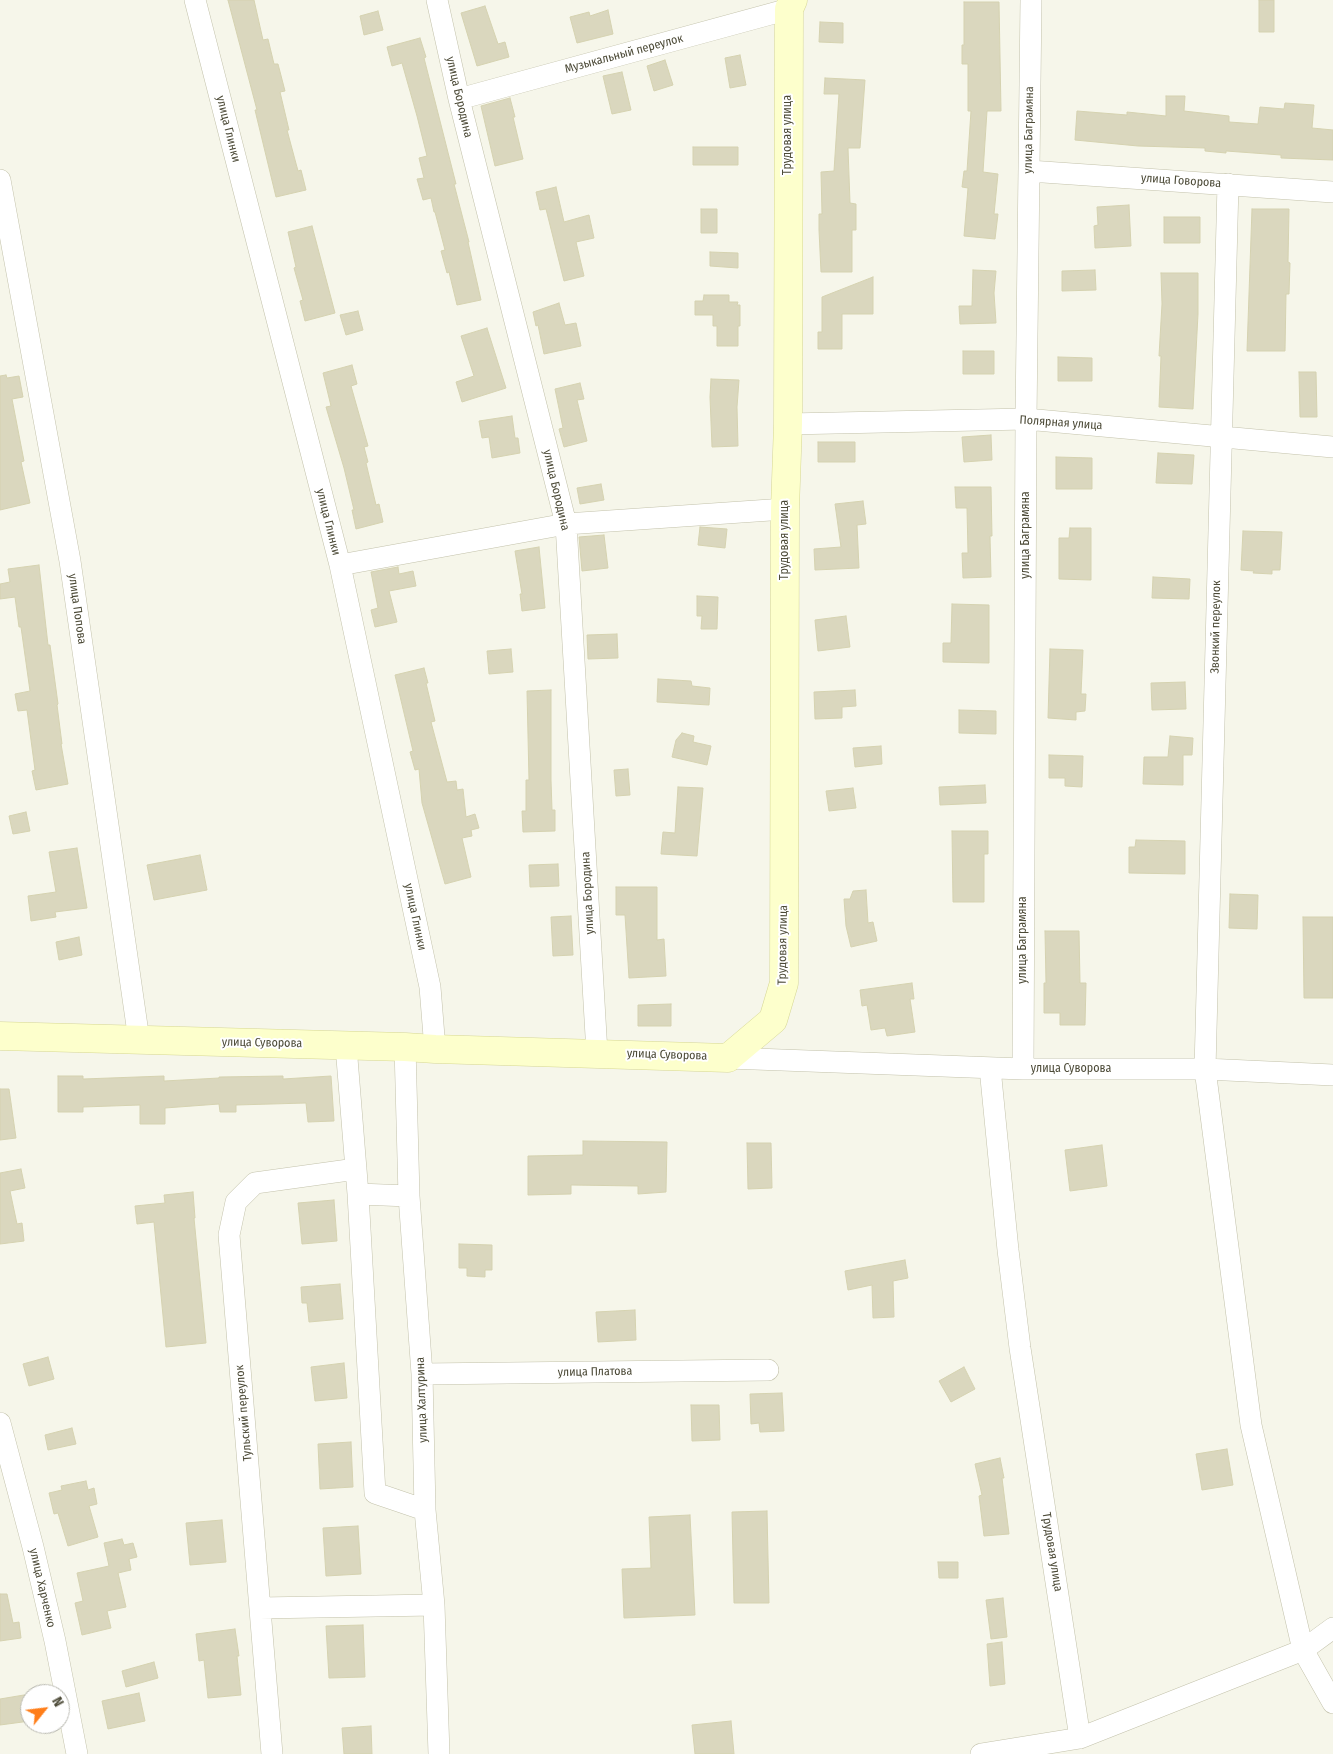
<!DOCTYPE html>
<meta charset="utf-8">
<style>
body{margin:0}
#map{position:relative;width:1333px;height:1754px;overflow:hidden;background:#f6f6ea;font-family:"Fira Sans Condensed",sans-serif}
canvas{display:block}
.north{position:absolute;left:20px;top:1684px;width:50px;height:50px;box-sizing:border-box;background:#fff;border:1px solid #b7b7af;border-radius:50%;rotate:61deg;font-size:14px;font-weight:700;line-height:20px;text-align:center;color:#4c4a37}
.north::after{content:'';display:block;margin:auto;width:18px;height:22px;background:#ff7e19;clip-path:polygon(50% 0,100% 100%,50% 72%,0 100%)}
</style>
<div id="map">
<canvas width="1333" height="1754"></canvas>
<div class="north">N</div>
</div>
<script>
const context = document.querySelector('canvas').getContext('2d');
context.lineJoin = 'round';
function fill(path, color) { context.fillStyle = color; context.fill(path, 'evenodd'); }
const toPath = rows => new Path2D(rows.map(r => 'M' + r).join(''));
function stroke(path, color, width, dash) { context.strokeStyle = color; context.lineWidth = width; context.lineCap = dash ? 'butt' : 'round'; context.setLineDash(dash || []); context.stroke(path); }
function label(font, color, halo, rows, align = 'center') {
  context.font = font + ' "Fira Sans Condensed",sans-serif'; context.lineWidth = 4; context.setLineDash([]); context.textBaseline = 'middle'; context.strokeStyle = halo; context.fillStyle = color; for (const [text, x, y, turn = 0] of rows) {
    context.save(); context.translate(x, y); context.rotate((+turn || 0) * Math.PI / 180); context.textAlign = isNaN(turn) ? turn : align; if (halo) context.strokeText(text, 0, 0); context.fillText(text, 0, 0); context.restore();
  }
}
const building = toPath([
 [228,0,254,0,263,40,268,39,274,64,278,64,285,91,280,92,289,130,287,130,298,171,301,170,306,190,276,197,255,110,257,110,228,0],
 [1259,0,1274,0,1274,32,1259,32,1259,0],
 [964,2,999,2,1001,111,987,111,983,172,998,174,994,214,998,214,995,239,964,236,968,188,962,187,964,171,967,171,971,111,968,111,968,64,962,64,962,45,964,45,964,2],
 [485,6,498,44,505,42,509,57,477,66,461,13,485,6],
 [608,10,613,34,577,43,570,17,589,12,590,16,608,10],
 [378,11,383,30,364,35,360,16,378,11],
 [820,22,843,23,843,43,819,42,820,22],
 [420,38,426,57,424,58,456,184,454,184,469,242,468,242,481,300,457,305,449,272,447,273,441,251,445,250,435,212,434,212,431,198,423,200,417,179,424,178,419,158,427,156,417,116,402,63,392,66,387,47,420,38],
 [740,55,746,85,730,88,725,58,740,55],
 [665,60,673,85,654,91,647,66,665,60],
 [622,72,631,110,612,114,603,76,622,72],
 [825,78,865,80,860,148,848,148,850,203,856,204,856,230,852,230,852,272,821,272,819,230,819,214,822,214,821,172,834,171,839,94,824,94,825,78],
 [1166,96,1185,96,1184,111,1229,116,1229,122,1258,124,1260,107,1284,109,1285,103,1314,105,1312,128,1333,130,1333,160,1281,158,1281,155,1226,151,1226,153,1205,151,1205,148,1138,146,1075,140,1077,111,1127,115,1127,112,1166,116,1166,96],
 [510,98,515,117,513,117,523,159,495,166,481,106,510,98],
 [693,147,738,147,738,165,693,165,693,147],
 [556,187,564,222,589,215,594,238,576,242,584,276,564,281,546,209,540,210,536,192,556,187],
 [1129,205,1131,246,1095,248,1094,226,1098,225,1097,207,1129,205],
 [701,209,717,209,717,233,701,233,701,209],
 [1252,209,1289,209,1288,262,1290,263,1289,294,1286,294,1285,351,1247,351,1252,209],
 [1164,217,1200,217,1200,243,1164,243,1164,217],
 [312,226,335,313,305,321,300,301,303,300,294,268,296,267,288,232,312,226],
 [710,252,738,253,738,268,710,266,710,252],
 [973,270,996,271,994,293,996,323,960,324,959,306,972,306,973,270],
 [1095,270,1096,290,1062,291,1062,271,1095,270],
 [1161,273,1198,273,1198,314,1193,409,1159,407,1161,356,1159,356,1162,304,1161,273],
 [873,277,873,314,842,314,842,349,818,349,818,332,822,332,822,297,873,277],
 [704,295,729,295,729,302,738,302,737,305,740,305,740,326,738,326,738,346,717,346,717,326,713,326,713,315,695,315,695,301,703,301,704,295],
 [559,303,565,325,576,323,581,346,544,354,538,325,536,326,533,312,559,303],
 [358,311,363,330,346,335,340,315,358,311],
 [487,328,506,388,462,402,456,382,474,376,461,336,487,328],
 [963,351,994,351,994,374,963,374,963,351],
 [1058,357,1092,358,1092,381,1058,381,1058,357],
 [352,365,357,384,351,386,368,446,364,447,368,462,366,463,376,505,379,504,383,522,356,529,352,510,354,510,344,468,326,407,331,406,323,373,352,365],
 [1299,372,1316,372,1317,417,1300,417,1299,372],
 [6,375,7,378,19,376,23,397,12,399,24,461,21,462,30,503,0,510,0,376,6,375],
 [711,379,739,380,737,407,738,446,712,447,710,397,711,379],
 [580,383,584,399,577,400,587,441,564,447,559,429,563,428,555,389,580,383],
 [512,416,515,438,518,438,520,453,492,458,489,437,482,438,479,421,512,416],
 [991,435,992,460,964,462,962,437,991,435],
 [818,442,855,442,855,462,818,462,818,442],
 [1158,453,1194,455,1192,484,1156,483,1158,453],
 [1056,457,1092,458,1092,489,1056,489,1056,457],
 [601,484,604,500,580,504,577,488,601,484],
 [955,487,991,487,992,536,990,536,991,577,963,578,962,553,968,553,967,508,956,508,955,487],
 [863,501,866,524,857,525,859,568,815,570,814,549,841,547,835,504,863,501],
 [700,527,727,529,725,548,698,545,700,527],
 [1070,528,1091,528,1091,580,1059,579,1059,538,1069,538,1070,528],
 [1243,531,1282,532,1280,570,1272,570,1272,574,1253,573,1254,571,1241,570,1243,531],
 [604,535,608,568,582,571,579,537,604,535],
 [539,547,545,608,522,611,520,594,522,594,515,551,539,547],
 [39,565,48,645,50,645,58,704,57,705,62,744,61,744,68,784,36,790,32,771,35,770,27,710,18,711,15,694,30,691,21,627,19,627,15,597,0,599,0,584,10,582,8,569,39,565],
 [398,567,399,574,413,571,416,586,389,591,397,622,375,627,371,610,378,608,371,572,398,567],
 [1153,577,1190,579,1189,599,1152,598,1153,577],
 [697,596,718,597,717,629,701,629,702,616,697,616,697,596],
 [952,604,989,605,989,663,943,662,943,643,951,643,952,604],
 [846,616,850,647,818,651,815,620,846,616],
 [617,634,618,658,588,659,587,635,617,634],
 [511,649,513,672,489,674,487,651,511,649],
 [1050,649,1083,650,1081,694,1086,694,1085,711,1076,712,1076,720,1048,718,1050,649],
 [424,668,428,683,426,683,435,721,431,722,447,782,456,781,457,790,463,789,466,817,475,814,479,828,471,830,472,836,462,838,471,877,445,884,422,803,419,769,415,770,410,752,413,751,395,675,424,668],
 [658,679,691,681,692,686,710,688,709,705,657,702,658,679],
 [1185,682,1186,709,1152,710,1151,683,1185,682],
 [551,690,551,780,552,810,555,810,555,831,523,832,522,811,526,811,526,780,529,780,527,691,551,690],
 [855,690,856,706,842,707,842,718,815,719,814,692,855,690],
 [959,710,996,711,996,734,959,733,959,710],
 [682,733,694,736,693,742,711,746,707,765,672,757,676,740,682,733],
 [1170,736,1193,738,1192,755,1183,755,1183,785,1143,784,1144,757,1168,757,1170,736],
 [881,746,882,764,855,767,853,748,881,746],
 [1049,755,1083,756,1082,787,1065,786,1065,778,1049,778,1049,755],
 [628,769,630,795,616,796,614,770,628,769],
 [985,785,986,803,940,805,939,787,985,785],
 [678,787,703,788,697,856,661,854,663,832,675,833,678,787],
 [853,788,856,808,829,811,826,791,853,788],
 [26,812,30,831,13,834,9,816,26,812],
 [952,831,988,831,988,854,984,854,984,902,953,902,952,831],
 [1136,840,1185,841,1185,874,1129,873,1129,847,1135,847,1136,840],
 [77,848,87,908,55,912,56,917,31,921,28,896,56,892,49,852,77,848],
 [200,855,207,890,154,900,147,865,200,855],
 [558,864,559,886,530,887,529,865,558,864],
 [616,887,657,887,657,940,664,939,666,976,629,978,625,915,616,915,616,887],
 [866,890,868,923,873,922,877,941,851,947,846,926,844,899,850,899,853,891,866,890],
 [1230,894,1258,895,1257,929,1229,928,1230,894],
 [571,916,573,955,553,956,551,917,571,916],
 [1303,917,1333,917,1333,998,1304,998,1303,917],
 [1045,931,1079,931,1080,983,1086,983,1085,1025,1060,1025,1060,1013,1044,1013,1044,983,1046,983,1045,931],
 [79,937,82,955,59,960,56,942,79,937],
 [912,983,914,999,910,999,915,1032,887,1036,885,1028,871,1030,867,1005,862,1006,860,990,912,983],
 [671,1004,671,1026,638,1026,638,1005,671,1004],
 [58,1076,83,1076,83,1079,164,1076,164,1081,219,1078,219,1077,283,1076,283,1079,331,1076,334,1121,308,1122,306,1103,236,1105,236,1112,220,1112,219,1104,165,1108,165,1124,140,1124,140,1105,83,1107,83,1112,58,1112,58,1076],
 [0,1089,9,1089,16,1138,0,1140,0,1089],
 [583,1141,667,1142,666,1192,638,1194,638,1186,571,1185,571,1194,528,1195,528,1156,583,1155,583,1141],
 [747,1143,771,1143,772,1188,748,1189,747,1143],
 [1102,1145,1107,1186,1070,1191,1065,1150,1102,1145],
 [21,1169,25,1188,10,1191,17,1224,22,1223,24,1241,0,1244,0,1173,21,1169],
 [193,1192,195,1218,194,1218,206,1343,166,1347,154,1222,137,1224,135,1206,165,1203,164,1195,193,1192],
 [334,1200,337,1241,302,1244,298,1203,334,1200],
 [459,1244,492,1245,492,1270,485,1270,485,1277,467,1276,467,1268,459,1268,459,1244],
 [905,1260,908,1278,893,1281,894,1317,873,1318,872,1285,848,1290,845,1271,905,1260],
 [340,1284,343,1319,309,1322,307,1303,302,1303,301,1287,340,1284],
 [635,1310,636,1340,598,1342,596,1312,635,1310],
 [48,1357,54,1379,29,1386,23,1364,48,1357],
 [344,1363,347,1398,315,1401,311,1367,344,1363],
 [964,1367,975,1389,951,1402,939,1381,964,1367],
 [782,1393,784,1431,760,1432,759,1423,751,1424,750,1394,782,1393],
 [691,1405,719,1405,720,1440,692,1441,691,1405],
 [72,1428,76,1444,48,1450,45,1435,72,1428],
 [351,1442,353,1487,320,1489,318,1444,351,1442],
 [1227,1449,1233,1485,1202,1490,1196,1454,1227,1449],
 [1000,1458,1004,1478,1002,1478,1009,1534,984,1536,979,1496,982,1495,975,1464,1000,1458],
 [86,1481,88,1490,94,1488,97,1504,89,1506,98,1537,68,1546,58,1513,54,1514,49,1493,62,1490,61,1486,86,1481],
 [767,1511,769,1603,734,1603,732,1512,767,1511],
 [690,1515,695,1615,624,1618,622,1569,651,1568,649,1517,690,1515],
 [222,1520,226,1562,190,1565,186,1523,222,1520],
 [358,1526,361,1574,326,1576,323,1528,358,1526],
 [122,1539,124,1545,133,1543,137,1557,129,1559,131,1570,118,1573,126,1607,107,1611,111,1628,82,1635,75,1603,83,1601,77,1573,109,1566,104,1543,122,1539],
 [938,1562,958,1562,958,1578,939,1578,938,1562],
 [0,1594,7,1594,13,1623,19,1622,21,1638,0,1641,0,1594],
 [1003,1598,1007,1637,991,1639,986,1600,1003,1598],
 [363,1625,365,1677,329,1678,326,1626,363,1625],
 [235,1629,239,1656,237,1656,241,1695,208,1698,204,1660,199,1661,196,1634,235,1629],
 [1002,1642,1005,1684,990,1686,987,1644,1002,1642],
 [154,1662,158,1678,126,1687,122,1671,154,1662],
 [139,1693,145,1721,108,1729,102,1701,139,1693],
 [30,1694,30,1721,0,1725,0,1699,30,1694],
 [731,1721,734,1754,695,1754,692,1725,731,1721],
 [371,1726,372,1754,344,1754,342,1728,371,1726]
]);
const street = toPath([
 [195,0,340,565,430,987,435,1049],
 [437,0,459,99,566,524,597,1053],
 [459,99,789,9],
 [1029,171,1333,192],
 [0,180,70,561,139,1040],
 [1228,184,1205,1069,1251,1425,1303,1650,1333,1628],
 [788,424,1026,419,1333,447],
 [340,565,566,524,785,509],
 [346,1046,358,1194,375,1493,425,1510],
 [405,1047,409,1196,422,1374,425,1510,434,1605,439,1754],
 [728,1058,1023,1069,1205,1069,1333,1075],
 [990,1068,1008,1250,1020,1348,1080,1738,1303,1650,1333,1703],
 [1023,1069,1026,419,1031,0],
 [358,1194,409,1196],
 [422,1374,768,1370],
 [0,1423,33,1547,55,1641,77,1754],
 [260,1608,434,1605],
 [272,1754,229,1235,236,1202,255,1183,356,1169],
 [981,1754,1080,1738]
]);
const secondary = toPath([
 [0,1036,405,1047,435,1049,728,1058,773,1020,784,983,785,509,788,424,789,9,793,0]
]);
const streetNames = [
 ["Музыкальный переулок",624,54,-15],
 ["улица Бородина",459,97,77],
 ["улица Глинки",228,129,76],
 ["улица Баграмяна",1029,130,-89],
 ["Трудовая улица",788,135,-90],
 ["улица Говорова",1181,181,4],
 ["Полярная улица",1061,423,4],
 ["улица Бородина",556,490,77],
 ["улица Глинки",328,522,76],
 ["улица Баграмяна",1026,535,-90],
 ["Трудовая улица",785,540,-90],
 ["улица Попова",77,609,82],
 ["Звонкий переулок",1216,627,-89],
 ["улица Бородина",588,893,-93],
 ["улица Глинки",415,917,78],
 ["улица Баграмяна",1023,940,-90],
 ["Трудовая улица",783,945,-89],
 ["улица Суворова",262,1043,1],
 ["улица Суворова",667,1055,2],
 ["улица Суворова",1071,1069],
 ["улица Платова",595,1372,-1],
 ["улица Халтурина",422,1400,-92],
 ["Тульский переулок",244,1413,-95],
 ["Трудовая улица",1052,1552,81],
 ["улица Харченко",42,1588,77]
];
fill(building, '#dad7be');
stroke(building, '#d5d2b0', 1);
stroke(street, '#c3c2ab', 22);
stroke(secondary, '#d6d794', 29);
stroke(street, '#fff', 21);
stroke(secondary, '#fdffcc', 28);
label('12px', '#4c4a37', '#fff', streetNames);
</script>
